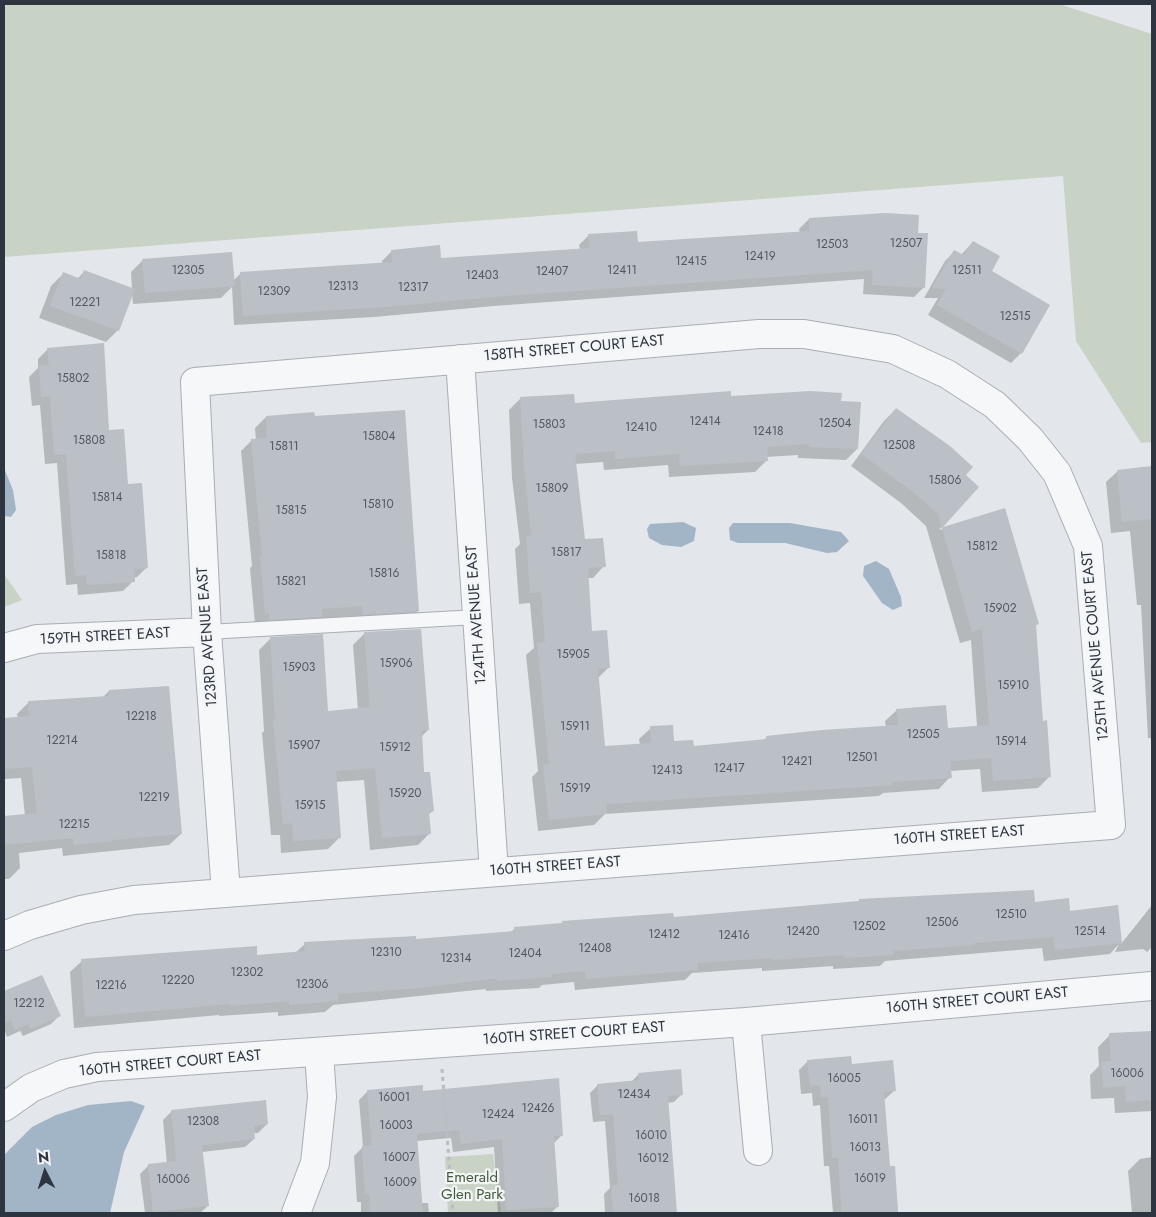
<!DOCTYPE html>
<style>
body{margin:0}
#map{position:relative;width:1156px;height:1217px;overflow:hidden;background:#e3e6ea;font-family:Jost,sans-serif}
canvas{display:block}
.frame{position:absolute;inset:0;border:5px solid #2d3540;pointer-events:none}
.north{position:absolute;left:20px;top:1147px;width:50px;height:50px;-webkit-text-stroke:4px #f3f5f7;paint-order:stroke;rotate:355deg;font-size:14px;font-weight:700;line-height:20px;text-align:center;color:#2d3540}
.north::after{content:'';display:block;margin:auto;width:18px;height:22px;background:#2d3540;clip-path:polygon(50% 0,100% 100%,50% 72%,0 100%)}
</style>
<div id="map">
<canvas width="1156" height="1217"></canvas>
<div class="frame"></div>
<div class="north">N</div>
</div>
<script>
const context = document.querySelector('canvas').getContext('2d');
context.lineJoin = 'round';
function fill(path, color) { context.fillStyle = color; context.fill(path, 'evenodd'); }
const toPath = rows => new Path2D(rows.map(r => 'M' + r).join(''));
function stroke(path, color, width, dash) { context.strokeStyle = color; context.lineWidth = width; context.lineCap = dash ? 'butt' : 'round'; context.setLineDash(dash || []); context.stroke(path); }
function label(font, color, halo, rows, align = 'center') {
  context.font = font + ' Jost,sans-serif'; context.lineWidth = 4.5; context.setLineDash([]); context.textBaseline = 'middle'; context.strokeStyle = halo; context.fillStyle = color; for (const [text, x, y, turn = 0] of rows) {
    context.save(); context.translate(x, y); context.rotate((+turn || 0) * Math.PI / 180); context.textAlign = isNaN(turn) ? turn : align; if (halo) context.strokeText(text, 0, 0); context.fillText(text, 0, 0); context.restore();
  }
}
const green = toPath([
 [8,4,1059,4,1152,34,1152,442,1141,443,1076,341,1063,176,4,257,4,8],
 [4,574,22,600,4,607],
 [493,1154,501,1213,448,1213,445,1157]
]);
const water = toPath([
 [4,468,13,490,16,510,11,517,4,516],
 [683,522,696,528,694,541,681,547,662,545,649,538,647,529,650,524],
 [733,523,790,523,841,532,849,541,837,552,827,553,785,543,738,543,730,540,729,528],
 [876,561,889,569,901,597,902,606,893,610,882,603,863,576,864,566],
 [131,1101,145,1106,124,1152,110,1213,4,1213,4,1155,32,1127,56,1115,88,1105]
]);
const shadow = toPath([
 [809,219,916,234,924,287,914,297,863,294,864,279,494,306,374,317,234,325,232,287,221,298,133,304,132,292,118,330,106,342,39,318,51,286,63,274,77,279,84,272,132,289,131,272,143,260,233,281,241,273,382,264,382,261,392,251,440,259,580,250,579,245,589,235,637,244,800,233,799,229],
 [973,242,990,271,1049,305,1021,353,1011,363,928,315,938,298,924,298,945,261,955,251,961,255],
 [48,349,107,431,127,486,147,567,137,577,133,578,133,581,123,591,78,595,77,584,66,585,57,463,45,464,40,405,32,406,29,377,38,368,38,359],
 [521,398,574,404,730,398,840,403,857,449,846,460,798,458,798,455,766,457,767,460,755,472,669,477,668,465,604,470,603,462,575,464,584,541,604,566,593,578,588,578,591,632,608,668,598,678,604,747,640,745,639,739,651,728,673,742,692,747,763,741,767,737,886,727,885,721,897,710,946,729,977,727,971,640,960,643,926,526,901,503,851,466,884,421,896,409,977,487,939,530,1004,510,1038,624,1035,626,1042,722,1049,777,1038,788,982,792,980,769,950,771,950,777,939,789,883,793,879,796,605,814,594,825,538,831,532,777,538,771,526,655,534,648,530,603,519,604,515,549,520,544,512,478,509,410],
 [266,417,418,611,407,622,352,625,352,616,318,619,309,627,255,624,250,568,252,566,241,451,252,440,256,440,255,428],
 [1152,467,1152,738,1148,738,1141,605,1137,605,1130,531,1111,533,1106,482,1118,471],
 [365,633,428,730,421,737,423,774,433,811,428,815,430,833,418,845,370,850,364,780,335,782,340,837,328,849,281,853,280,835,271,835,262,733,264,731,259,650,271,638,327,712,358,710,353,645],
 [109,691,181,834,169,845,63,856,62,848,19,853,20,868,9,879,4,879,4,817,25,816,21,778,4,779,4,719,18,718,17,714,29,702,103,697],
 [859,901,1034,904,1069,912,1117,907,1121,944,1152,905,1152,947,1147,952,1143,949,1115,952,1119,944,1110,954,1044,961,1042,948,885,961,880,966,833,969,833,966,762,971,762,968,692,973,685,980,575,990,574,982,542,985,539,988,486,991,486,989,333,1005,325,1012,278,1016,278,1012,219,1016,219,1015,74,1028,70,972,82,961,256,956,295,953,305,944,415,940,510,933,515,928,672,918,857,903],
 [42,976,59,1016,51,1024,23,1036,20,1031,7,1037,4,1029,4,993],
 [1152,1033,1152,1111,1115,1113,1114,1098,1091,1099,1090,1075,1099,1066,1098,1047,1110,1035],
 [808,1061,851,1065,894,1091,884,1100,888,1168,894,1167,898,1213,833,1213,829,1166,824,1166,820,1105,813,1106,812,1093,801,1094,799,1070],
 [639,1074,682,1094,674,1102,667,1103,675,1213,605,1213,604,1194,610,1188,605,1121,593,1122,590,1093,598,1085,631,1082],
 [368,1091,422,1093,562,1135,553,1144,557,1207,551,1213,498,1213,494,1147,453,1152,451,1138,416,1141,421,1203,428,1203,429,1213,361,1213,361,1202,357,1202,354,1156,363,1147,359,1100],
 [172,1111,267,1124,258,1133,253,1133,254,1139,245,1147,202,1152,208,1206,200,1213,145,1213,140,1174,149,1165,167,1164,163,1120],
 [1152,1157,1152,1213,1132,1213,1128,1171,1140,1159]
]);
const building = toPath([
 [885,213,919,215,918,233,928,233,925,288,872,285,873,270,504,296,385,307,243,316,240,272,392,262,391,250,440,245,441,258,590,248,588,234,637,231,638,242,809,231,809,218],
 [973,241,1000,256,992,271,1050,305,1022,354,937,305,946,289,932,288,954,250,964,255],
 [232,252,235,286,145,293,142,259],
 [84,270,135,289,119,331,50,306,63,272,81,279],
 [104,343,109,430,124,429,128,484,142,483,148,568,134,569,135,582,87,585,86,575,75,576,66,454,54,455,50,396,41,397,39,366,49,365,47,348],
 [731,391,731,396,810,391,842,393,841,401,861,402,858,449,809,447,809,444,767,447,768,461,680,466,679,454,615,459,615,451,575,454,585,539,603,538,606,567,588,568,592,631,607,630,610,668,598,669,605,746,651,743,650,726,673,725,674,741,693,740,694,746,767,739,766,736,822,730,898,725,896,709,946,705,948,728,989,725,982,629,972,632,938,514,913,492,861,454,896,408,950,446,973,467,966,475,979,487,943,527,1005,508,1039,624,1036,625,1043,721,1047,720,1051,777,993,781,991,758,950,761,952,778,892,782,892,785,606,804,607,814,549,820,543,765,549,764,537,643,545,642,541,592,530,593,526,536,531,536,524,466,520,397,574,394,575,403],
 [405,410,419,611,363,615,362,606,322,609,322,617,269,620,269,613,265,614,260,556,262,555,251,439,267,438,266,416,314,412,315,416],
 [1152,466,1152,519,1122,522,1117,470],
 [421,629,429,730,422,731,424,772,430,772,434,811,429,812,431,834,382,838,375,768,336,771,341,838,293,841,292,823,283,824,273,720,275,720,270,637,323,634,328,711,370,707,364,632],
 [169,686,182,834,112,840,112,841,74,845,73,838,4,845,4,816,37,813,32,767,4,769,4,718,29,716,28,701,109,696,109,690],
 [1034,890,1035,902,1069,898,1070,911,1118,905,1122,943,1055,950,1053,937,974,943,975,945,893,951,893,955,844,958,844,955,773,960,773,958,697,963,698,970,586,979,585,971,552,974,552,977,497,981,497,978,420,988,338,994,338,1001,289,1005,289,1001,230,1006,230,1004,85,1017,81,959,257,946,257,955,305,951,304,942,416,936,416,939,515,931,514,927,562,923,562,921,673,913,674,917,859,901,859,899],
 [42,975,61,1016,31,1029,28,1024,15,1030,11,1020,4,1023,4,991],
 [1152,1031,1152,1100,1126,1102,1125,1086,1103,1088,1101,1062,1111,1061,1109,1033],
 [851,1056,852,1064,893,1060,896,1091,884,1092,890,1166,895,1166,898,1212,842,1213,838,1158,832,1158,828,1097,821,1097,820,1085,810,1086,807,1060],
 [681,1069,683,1095,668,1096,677,1213,613,1213,611,1185,618,1185,613,1114,600,1115,597,1084,639,1080,638,1073],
 [559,1078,563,1136,554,1136,559,1207,506,1210,502,1139,461,1144,459,1130,417,1134,423,1213,370,1213,369,1194,365,1194,362,1146,372,1145,367,1090,423,1085,423,1091],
 [266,1100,268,1124,254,1126,255,1139,202,1145,209,1206,153,1212,148,1164,176,1161,171,1110]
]);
const path = toPath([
 [442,1069,453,1213]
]);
const service = toPath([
 [207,632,477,617]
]);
const minor = toPath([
 [460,359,494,872],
 [4,648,37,639,207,632],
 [4,936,30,925,81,910,134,900,1111,825,1088,546,1057,473,1030,439,995,405,947,374,893,349,804,334,759,334,195,382,207,632,226,893],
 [746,1022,758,1151],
 [4,1107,31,1088,64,1074,97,1067,746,1022,1152,986],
 [296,1213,315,1163,322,1097,319,1052]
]);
const numberNames = [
 ["12507",906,244],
 ["12503",832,245],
 ["12419",760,257],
 ["12415",691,262],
 ["12305",188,271],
 ["12411",622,271],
 ["12511",967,271],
 ["12407",552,272],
 ["12403",482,276],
 ["12313",343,287],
 ["12317",413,288],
 ["12309",274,292],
 ["12221",85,303],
 ["12515",1015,317],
 ["15802",73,379],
 ["12414",705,422],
 ["12504",835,424],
 ["15803",549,425],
 ["12410",641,428],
 ["12418",768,432],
 ["15804",379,437],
 ["15808",89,441],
 ["12508",899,446],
 ["15811",284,447],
 ["15806",945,481],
 ["15809",552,489],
 ["15814",107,498],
 ["15810",378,505],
 ["15815",291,511],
 ["15812",982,547],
 ["15817",566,553],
 ["15818",111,556],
 ["15816",384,574],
 ["15821",291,582],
 ["15902",1000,609],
 ["15905",573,655],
 ["15906",396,664],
 ["15903",299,668],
 ["15910",1013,686],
 ["12218",141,717],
 ["15911",575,727],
 ["12505",923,735],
 ["12214",62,741],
 ["15914",1011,742],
 ["15907",304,746],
 ["15912",395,748],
 ["12501",862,758],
 ["12421",797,762],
 ["12417",729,769],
 ["12413",667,771],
 ["15919",575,789],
 ["15920",405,794],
 ["12219",154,798],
 ["15915",310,806],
 ["12215",74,825],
 ["12510",1011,915],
 ["12506",942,923],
 ["12502",869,927],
 ["12420",803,932],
 ["12514",1090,932],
 ["12412",664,935],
 ["12416",734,936],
 ["12408",595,949],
 ["12310",386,953],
 ["12404",525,954],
 ["12314",456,959],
 ["12302",247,973],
 ["12220",178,981],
 ["12306",312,985],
 ["12216",111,986],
 ["12212",29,1004],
 ["16006",1127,1074],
 ["16005",844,1079],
 ["12434",634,1095],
 ["16001",394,1098],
 ["12426",538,1109],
 ["12424",498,1115],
 ["16011",863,1120],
 ["12308",203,1122],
 ["16003",396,1126],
 ["16010",651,1136],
 ["16013",865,1148],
 ["16007",399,1158],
 ["16012",653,1159],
 ["16019",870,1179],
 ["16006",173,1180],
 ["16009",400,1183],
 ["16018",644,1199]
];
const streetNames = [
 ["158TH STREET COURT EAST",574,349,-5],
 ["124TH AVENUE EAST",477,615,-94],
 ["159TH STREET EAST",105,637,-3],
 ["123RD AVENUE EAST",208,637,-94],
 ["125TH AVENUE COURT EAST",1096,646,-95],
 ["160TH STREET EAST",959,836,-4],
 ["160TH STREET EAST",555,867,-4],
 ["160TH STREET COURT EAST",977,1001,-5],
 ["160TH STREET COURT EAST",574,1034,-4],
 ["160TH STREET COURT EAST",170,1064,-5]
];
const parkNames = [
 ["Emerald",472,1178],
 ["Glen Park",472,1195]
];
fill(green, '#c9d3c5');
fill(water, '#a2b5c6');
fill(shadow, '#0003');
fill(building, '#bbbfc6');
stroke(service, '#a9adb4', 16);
stroke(minor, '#a9adb4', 30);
stroke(path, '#b9bdc1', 3, [4, 4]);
stroke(service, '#f5f7f8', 14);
stroke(minor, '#f5f7f8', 28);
label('12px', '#505862', null, numberNames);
label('15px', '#2d3540', '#f3f5f7', streetNames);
label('15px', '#425b3b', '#f3f5f7', parkNames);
</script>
